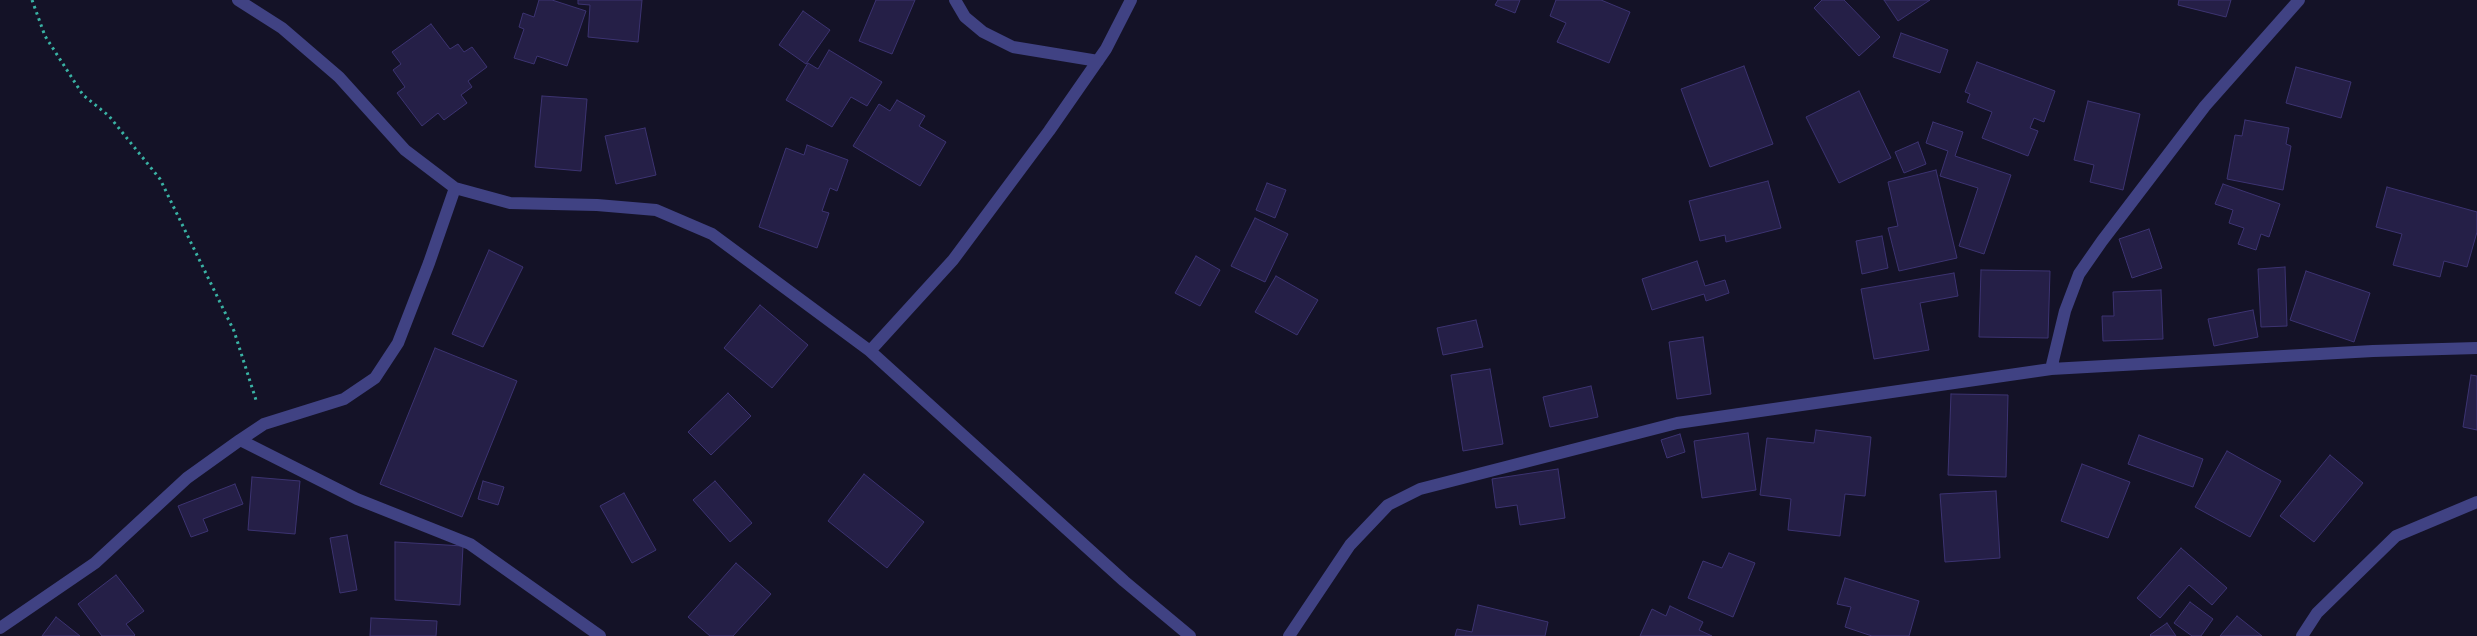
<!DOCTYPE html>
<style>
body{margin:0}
canvas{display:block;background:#141227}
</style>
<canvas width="2477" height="636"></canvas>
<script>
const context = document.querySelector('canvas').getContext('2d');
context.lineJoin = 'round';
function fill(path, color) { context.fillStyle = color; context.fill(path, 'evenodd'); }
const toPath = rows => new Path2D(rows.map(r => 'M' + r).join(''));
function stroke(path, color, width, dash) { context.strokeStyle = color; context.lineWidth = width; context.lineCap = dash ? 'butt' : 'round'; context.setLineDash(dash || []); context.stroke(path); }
const building = toPath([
 [539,0,552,0,586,11,567,66,537,56,534,64,514,58,524,29,519,27,523,13,534,17,539,0],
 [578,0,642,0,638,42,588,37,590,5,578,4,578,0],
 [876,0,915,0,892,54,859,41,876,0],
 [1498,0,1520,0,1515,13,1495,5,1498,0],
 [1556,0,1601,0,1630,12,1609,63,1557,42,1566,23,1550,16,1556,0],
 [1822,0,1844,0,1880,37,1859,56,1814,8,1822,0],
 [1884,0,1930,0,1898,21,1884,0],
 [2179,0,2231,0,2226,17,2178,5,2179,0],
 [803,11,830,30,806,64,779,45,803,11],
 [431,24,450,49,458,44,464,52,472,47,487,67,468,81,472,87,461,95,467,103,444,120,438,113,422,126,397,93,405,87,393,70,401,64,392,52,431,24],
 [1901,33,1948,50,1940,73,1893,57,1901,33],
 [829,50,882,82,867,106,851,97,832,127,786,100,808,63,818,69,829,50],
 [1977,62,2055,91,2044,122,2034,118,2030,128,2038,131,2028,156,1982,138,1992,112,1967,102,1970,94,1965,92,1977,62],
 [1744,66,1773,144,1710,167,1681,89,1744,66],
 [2296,67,2351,82,2341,118,2286,103,2296,67],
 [1859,91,1891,158,1839,183,1806,117,1859,91],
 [542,96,587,99,581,171,535,167,542,96],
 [897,100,925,116,919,126,946,142,920,186,853,146,879,104,890,111,897,100],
 [2088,101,2140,114,2123,190,2090,182,2094,165,2074,160,2088,101],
 [2245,120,2289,128,2286,144,2291,146,2283,190,2227,179,2235,135,2242,136,2245,120],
 [1933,122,1963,132,1955,156,2011,175,1984,254,1959,246,1978,188,1940,176,1948,151,1926,143,1933,122],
 [645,128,656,175,616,184,605,136,645,128],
 [1918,142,1926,164,1904,173,1895,152,1918,142],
 [807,145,848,160,837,191,830,188,822,211,829,213,817,248,759,227,786,148,804,155,807,145],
 [1936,170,1957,258,1899,271,1888,228,1898,226,1888,182,1936,170],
 [1768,181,1781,228,1726,242,1725,235,1700,241,1689,201,1768,181],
 [1267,183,1286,190,1275,218,1256,210,1267,183],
 [2223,184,2280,204,2269,237,2261,234,2256,250,2238,244,2244,228,2229,223,2233,210,2215,204,2223,184],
 [2387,187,2477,212,2477,232,2467,267,2444,261,2440,277,2393,265,2402,234,2376,227,2387,187],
 [1255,218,1288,234,1265,282,1231,266,1255,218],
 [2149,229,2162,268,2132,278,2119,239,2149,229],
 [1882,236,1888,268,1862,274,1856,241,1882,236],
 [489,250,523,267,483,347,452,334,489,250],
 [1196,256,1220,270,1200,306,1175,293,1196,256],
 [1697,261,1705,286,1725,280,1729,293,1706,301,1704,294,1652,310,1642,279,1697,261],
 [2285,267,2287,326,2261,327,2258,269,2285,267],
 [1981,270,2050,271,2048,338,1979,337,1981,270],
 [2306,271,2370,293,2354,342,2290,320,2306,271],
 [1954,273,1958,296,1920,303,1929,350,1874,359,1861,289,1954,273],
 [1276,276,1318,300,1297,335,1255,312,1276,276],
 [2161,290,2163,339,2103,341,2102,316,2114,316,2113,292,2161,290],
 [760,305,808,345,772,388,724,348,760,305],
 [2253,310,2258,337,2214,346,2208,319,2253,310],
 [1476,320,1483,347,1443,355,1437,328,1476,320],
 [1703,337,1711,394,1677,399,1669,342,1703,337],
 [435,348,517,381,462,517,380,484,435,348],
 [1490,369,1503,444,1463,451,1451,375,1490,369],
 [2471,375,2477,376,2477,430,2463,427,2471,375],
 [1591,386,1598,417,1550,427,1543,397,1591,386],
 [728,393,751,416,711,455,688,432,728,393],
 [1951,394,2008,395,2006,477,1948,475,1951,394],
 [1816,430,1871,437,1865,496,1845,494,1840,536,1788,530,1791,499,1760,495,1767,438,1814,443,1816,430],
 [1748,433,1756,490,1702,498,1694,441,1748,433],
 [1680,434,1685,452,1667,458,1661,440,1680,434],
 [2139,435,2203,459,2193,487,2128,464,2139,435],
 [2227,451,2281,481,2250,537,2195,507,2227,451],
 [2330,455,2363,483,2314,542,2280,516,2330,455],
 [2082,464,2130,482,2108,538,2061,521,2082,464],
 [1558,469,1565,518,1520,525,1517,505,1496,508,1492,479,1558,469],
 [864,474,924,522,887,568,828,521,864,474],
 [252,477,300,481,295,534,248,530,252,477],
 [483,481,504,487,498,505,478,499,483,481],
 [715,481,752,523,730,542,693,500,715,481],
 [235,484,243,504,203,519,208,531,191,537,178,506,235,484],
 [1996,491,2000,558,1945,562,1940,494,1996,491],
 [624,493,656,550,632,563,600,506,624,493],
 [347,535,357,590,340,593,330,538,347,535],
 [395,542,463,546,460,605,395,600,395,542],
 [2181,548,2227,588,2212,605,2189,585,2160,618,2137,598,2181,548],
 [1729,553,1755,563,1733,617,1688,598,1703,561,1722,568,1729,553],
 [736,563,771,594,733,636,710,636,688,617,736,563],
 [116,575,144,611,126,624,135,635,134,636,102,636,78,604,116,575],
 [1845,578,1919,601,1909,636,1872,636,1845,627,1851,607,1837,604,1845,578],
 [2190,602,2213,619,2201,636,2192,636,2174,623,2190,602],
 [1478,605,1548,622,1545,636,1455,636,1457,629,1472,632,1478,605],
 [1670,606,1703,622,1699,630,1712,636,1640,636,1652,609,1666,616,1670,606],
 [2237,616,2262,636,2220,636,2237,616],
 [56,617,80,636,42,636,56,617],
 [371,618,437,621,436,636,370,636,371,618],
 [2167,623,2176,636,2151,636,2150,635,2167,623]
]);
const path = toPath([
 [32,0,45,36,83,95,109,116,160,179,234,331,256,400]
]);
const minor = toPath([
 [238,0,282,28,339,77,405,150,455,188,510,203,597,205,656,210,712,234,870,351,1124,581,1190,636],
 [955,0,965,17,983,32,1013,47,1098,61],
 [870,351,953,260,1049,131,1106,49,1131,0],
 [2051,369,2065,311,2079,274,2102,241,2205,106,2299,0],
 [240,440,357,499,470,544,600,636],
 [0,628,95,563,187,478,240,440,264,424,344,399,375,378,398,343,429,263,455,188],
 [1289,636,1350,545,1388,505,1420,489,1677,423,2051,369,2373,351,2477,348],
 [2302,636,2317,613,2396,536,2477,502]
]);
fill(building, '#251f47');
stroke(building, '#3c3371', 1);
stroke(path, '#39b2a4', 3, [2.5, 4]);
stroke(minor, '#404283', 12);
</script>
